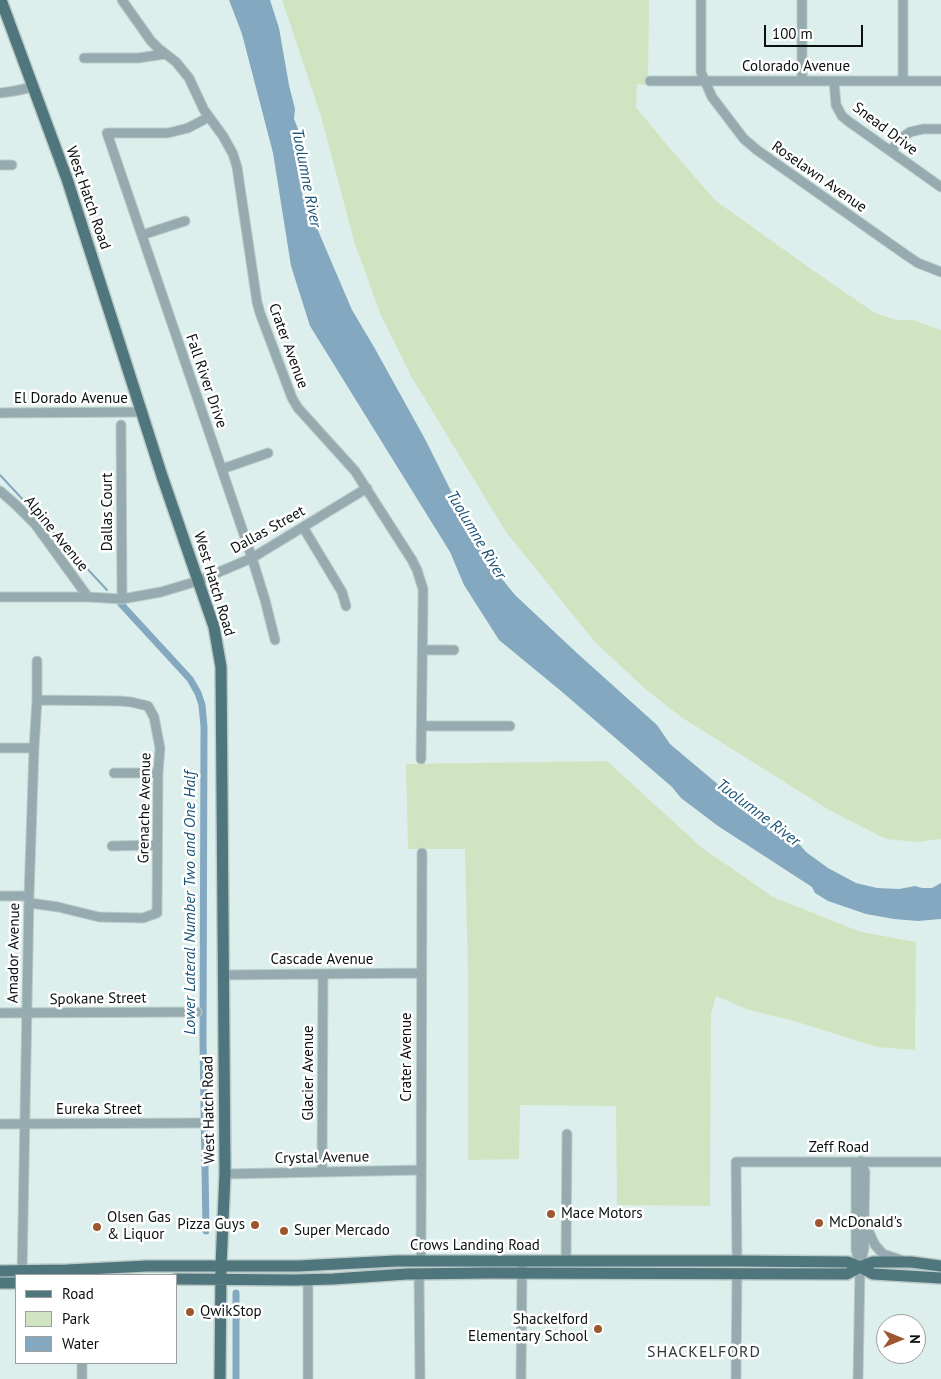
<!DOCTYPE html>
<style>
body{margin:0}
#map{position:relative;width:941px;height:1379px;overflow:hidden;background:#ddefec;font-family:"PT Sans",sans-serif}
canvas{display:block}
.legend{position:absolute;left:15px;top:1274px;width:162px;height:90px;box-sizing:border-box;background:#fff;border:1px solid #9d9f9f;margin:0;padding:6px 9px;list-style:none;font-size:15px;color:#0a100f}
.legend li{display:flex;align-items:center;gap:10px;height:25px}
.legend b{width:25px;border:1px solid #9d9f9f}
.north{position:absolute;left:876px;top:1314px;width:50px;height:50px;box-sizing:border-box;background:#fff;border:1px solid #9d9f9f;border-radius:50%;rotate:90deg;font-size:14px;font-weight:700;line-height:20px;text-align:center;color:#0a100f}
.north::after{content:'';display:block;margin:auto;width:18px;height:22px;background:#9d572e;clip-path:polygon(50% 0,100% 100%,50% 72%,0 100%)}
.scale{position:absolute;left:764px;top:25px;width:99px;height:22px;box-sizing:border-box;border:2px solid #0a100f;border-top:0;padding-left:6px;font-size:15px;line-height:18px;white-space:nowrap;color:#0a100f;-webkit-text-stroke:4px #fff;paint-order:stroke}
</style>
<div id="map">
<canvas width="941" height="1379"></canvas>
<ul class="legend">
<li><b style="height:6px;background:#4f757d"></b>Road</li>
<li><b style="height:14px;background:#d1e4c1"></b>Park</li>
<li><b style="height:14px;background:#85a8c1"></b>Water</li>
</ul>
<div class="north">N</div>
<div class="scale">100 m</div>
</div>
<script>
const context = document.querySelector('canvas').getContext('2d');
context.lineJoin = 'round';
function fill(path, color) { context.fillStyle = color; context.fill(path, 'evenodd'); }
const toPath = rows => new Path2D(rows.map(r => 'M' + r).join(''));
function stroke(path, color, width, dash) { context.strokeStyle = color; context.lineWidth = width; context.lineCap = dash ? 'butt' : 'round'; context.setLineDash(dash || []); context.stroke(path); }
function label(font, color, halo, rows, align = 'center') {
  context.font = font + ' "PT Sans",sans-serif'; context.lineWidth = 5; context.setLineDash([]); context.textBaseline = 'middle'; context.strokeStyle = halo; context.fillStyle = color; for (const [text, x, y, turn = 0] of rows) {
    context.save(); context.translate(x, y); context.rotate((+turn || 0) * Math.PI / 180); context.textAlign = isNaN(turn) ? turn : align; if (halo) context.strokeText(text, 0, 0); context.fillText(text, 0, 0); context.restore();
  }
}
const green = toPath([
 [282,0,649,0,648,85,637,84,636,107,662,139,700,183,716,201,811,269,875,313,896,320,913,320,941,330,941,839,918,842,886,839,829,810,681,717,644,688,594,641,506,532,411,376,380,313,354,241,321,116],
 [607,761,701,847,773,897,861,932,916,942,915,1050,877,1047,791,1020,749,1010,716,996,711,1014,710,1206,617,1205,616,1106,520,1105,519,1159,468,1160,468,976,465,849,408,849,406,764]
]);
const water = toPath([
 [229,0,270,0,279,28,289,85,295,109,294,119,298,129,296,139,296,158,302,193,352,310,374,347,425,439,484,557,515,595,578,654,657,725,670,744,758,818,788,831,806,852,828,868,856,883,877,888,899,889,915,886,922,888,932,888,941,883,941,919,918,921,894,919,866,914,828,901,815,893,812,887,718,826,681,798,672,787,561,691,499,640,464,585,450,552,310,326,291,266,273,153,242,34]
]);
const stream = toPath([
 [0,475,107,590]
]);
const canal = toPath([
 [121,604,190,679,198,693,202,705,204,727,203,1041,206,1231],
 [236,1379,236,1293]
]);
const minor = toPath([
 [122,0,151,41,158,48,176,62,189,78,204,110,223,136,233,154,237,167,257,302,260,313,292,398,298,408,355,471,412,560,417,570,423,589,423,599,421,759],
 [701,0,701,72,712,97,744,139,757,150,906,255,918,263,941,272],
 [802,0,802,80],
 [84,58,138,58,165,54],
 [650,81,941,81],
 [834,81,836,105,842,116,848,121,941,187],
 [903,81,903,0],
 [0,93,14,91,33,87],
 [209,117,188,128,168,133,107,133,252,558,265,600,275,640],
 [891,151,899,140,910,132,923,129,941,129],
 [0,165,12,165],
 [142,235,185,221],
 [0,413,143,412],
 [121,425,122,599],
 [222,469,268,453],
 [0,491,15,504,35,524,88,597],
 [303,527,342,592,346,606],
 [0,597,88,597,122,599,161,592,198,581,252,558,367,488],
 [423,650,454,650],
 [422,726,510,726],
 [0,748,34,748],
 [114,773,158,773],
 [112,846,157,845],
 [0,896,29,896],
 [30,903,58,907,99,917,143,918,157,913,158,773,160,748,154,717,148,706,131,702,120,701,37,700],
 [223,975,422,973],
 [0,1013,197,1012],
 [0,1124,199,1123],
 [322,1172,323,974],
 [225,1174,420,1170],
 [866,1226,875,1245,883,1254,901,1260],
 [421,1261,422,853],
 [566,1261,567,1134],
 [737,1261,736,1162,941,1162],
 [859,1262,856,1250,856,1168,861,1161],
 [419,1274,420,1379],
 [22,1275,29,896,34,748,37,700,37,661],
 [308,1279,308,1379],
 [82,1363,82,1379],
 [521,1379,522,1267],
 [736,1379,737,1274],
 [858,1379,860,1267,864,1248,864,1223,865,1172,861,1161]
]);
const major = toPath([
 [1,0,67,179,162,476,214,627,221,667,225,1174,221,1266,220,1379],
 [0,1271,67,1270,147,1266,298,1266,396,1261,737,1261,848,1262,860,1267,873,1262,911,1262,941,1266],
 [176,1279,295,1280,333,1279,407,1274,489,1273,847,1274,860,1267,873,1274,941,1278],
 [0,1283,16,1283]
]);
const markers = [
 [551,1214,5,"#9d572e"],
 [819,1223,5,"#9d572e"],
 [255,1225,5,"#9d572e"],
 [97,1227,5,"#9d572e"],
 [284,1231,5,"#9d572e"],
 [190,1312,5,"#9d572e"],
 [598,1329,5,"#9d572e"]
];
const streetNames = [
 ["Colorado Avenue",796,67],
 ["Snead Drive",885,129,37],
 ["Roselawn Avenue",819,177,35],
 ["West Hatch Road",88,198,71],
 ["Crater Avenue",288,346,70],
 ["Fall River Drive",206,381,71],
 ["El Dorado Avenue",71,399],
 ["Dallas Court",108,512,-90],
 ["Dallas Street",268,530,-29],
 ["Alpine Avenue",56,534,51],
 ["West Hatch Road",214,584,73],
 ["Grenache Avenue",145,808,-89],
 ["Amador Avenue",14,953,-89],
 ["Cascade Avenue",322,960],
 ["Spokane Street",98,999,-1],
 ["Crater Avenue",407,1057,-90],
 ["Glacier Avenue",309,1073,-90],
 ["Eureka Street",99,1110],
 ["West Hatch Road",209,1110,-91],
 ["Zeff Road",839,1148],
 ["Crystal Avenue",322,1158,-1],
 ["Crows Landing Road",475,1246]
];
const poiNames = [
 ["Mace Motors",561,1214],
 ["Olsen Gas",107,1218],
 ["& Liquor",107,1235],
 ["McDonald's",829,1223],
 ["Pizza Guys",245,1225,"right"],
 ["Super Mercado",294,1231],
 ["QwikStop",200,1312],
 ["Shackelford",588,1320,"right"],
 ["Elementary School",588,1337,"right"]
];
const waterNames = [
 ["Tuolumne River",306,178,79],
 ["Tuolumne River",476,535,59],
 ["Tuolumne River",758,813,37],
 ["Lower Lateral Number Two and One Half",190,903,-90]
];
const neighbourhoodNames = [
 ["SHACKELFORD",704,1352]
];
fill(green, '#d1e4c1');
fill(water, '#85a8c1');
stroke(stream, '#85a8c1', 2);
stroke(canal, '#85a8c1', 7);
stroke(minor, '#bbcbc9', 11);
stroke(major, '#bbcbc9', 14);
stroke(minor, '#96abaf', 9);
stroke(major, '#4f757d', 11);
for (const [x, y, r, color] of markers) { const dot = new Path2D(); dot.arc(x, y, r, 0, 2 * Math.PI); context.fillStyle = color; context.fill(dot); stroke(dot, '#fff', 2); }
label('15px', '#0a100f', '#fff', streetNames);
label('15px', '#0a100f', '#fff', poiNames, 'left');
label('italic 16px', '#195477', '#fff', waterNames);
context.letterSpacing = '1px';
label('16px', '#2c3b39', '#fff', neighbourhoodNames);
context.letterSpacing = '0px';
</script>
